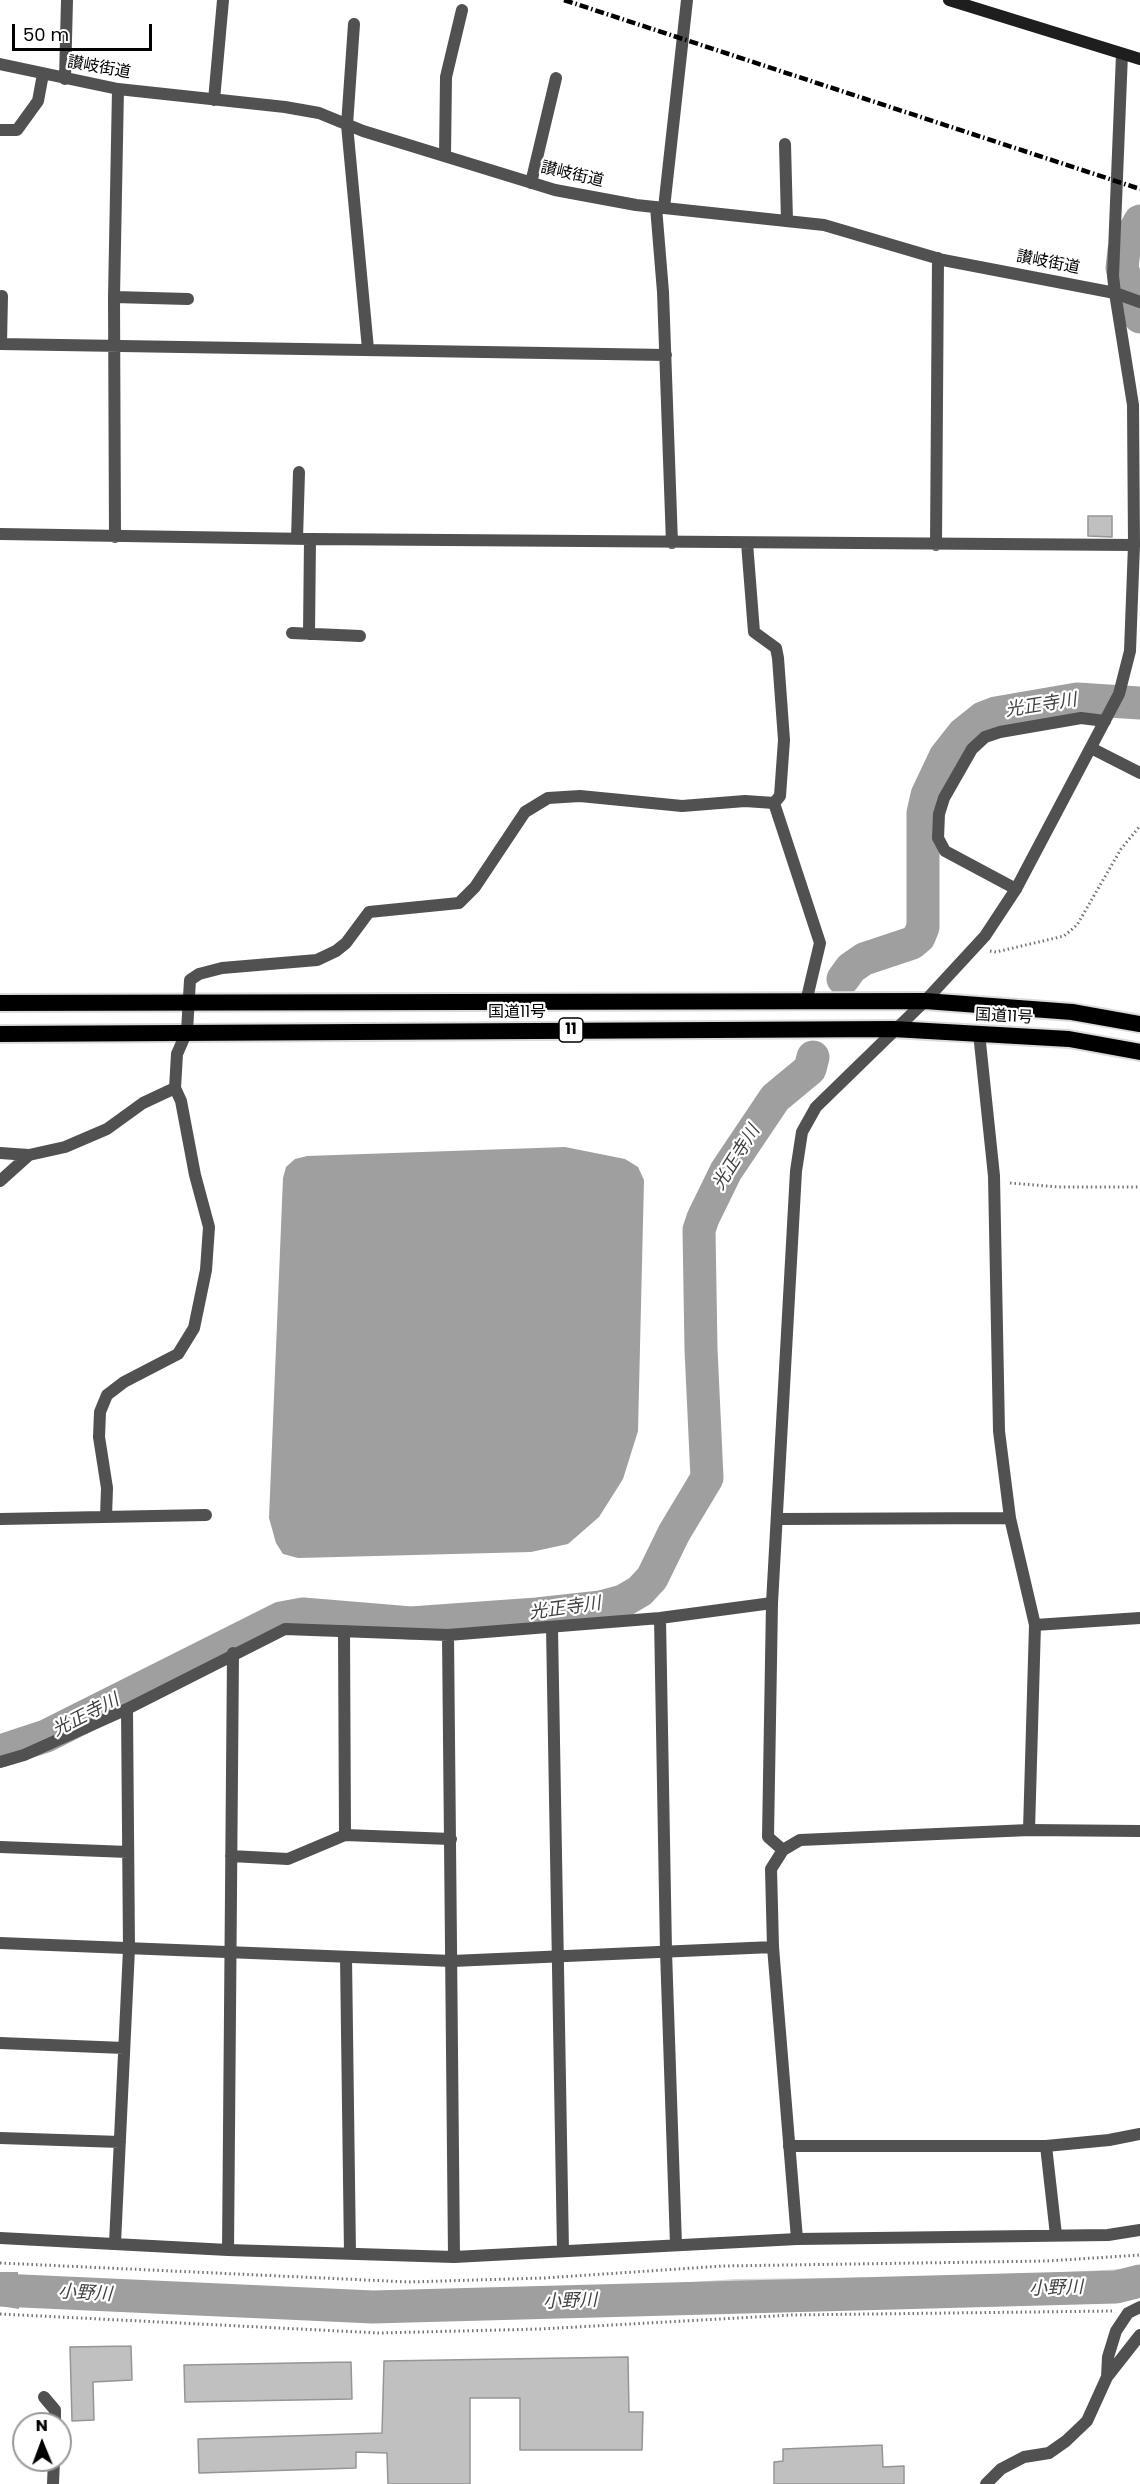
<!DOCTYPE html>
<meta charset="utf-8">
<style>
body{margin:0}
#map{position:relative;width:1140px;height:2484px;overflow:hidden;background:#fff;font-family:Poppins,sans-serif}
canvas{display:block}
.north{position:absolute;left:12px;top:2412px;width:60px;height:60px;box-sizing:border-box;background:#fff;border:2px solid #999;border-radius:50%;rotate:359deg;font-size:16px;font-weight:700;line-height:24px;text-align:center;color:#000}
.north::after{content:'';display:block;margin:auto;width:21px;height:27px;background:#000;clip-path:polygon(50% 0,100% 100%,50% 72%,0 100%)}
.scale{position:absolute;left:12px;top:24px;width:140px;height:27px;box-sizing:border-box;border:3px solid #000;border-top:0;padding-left:8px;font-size:18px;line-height:21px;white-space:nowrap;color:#000;-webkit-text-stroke:4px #fff;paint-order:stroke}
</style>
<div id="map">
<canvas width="1140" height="2484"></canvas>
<div class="north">N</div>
<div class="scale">50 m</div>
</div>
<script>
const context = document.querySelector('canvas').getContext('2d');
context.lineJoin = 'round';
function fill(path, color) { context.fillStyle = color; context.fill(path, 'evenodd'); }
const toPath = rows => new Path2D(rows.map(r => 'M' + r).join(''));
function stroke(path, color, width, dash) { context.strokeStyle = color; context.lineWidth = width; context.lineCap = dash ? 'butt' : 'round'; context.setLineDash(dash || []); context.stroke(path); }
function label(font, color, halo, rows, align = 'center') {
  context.font = font + ' Poppins,"Noto Sans JP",sans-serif'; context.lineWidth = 4.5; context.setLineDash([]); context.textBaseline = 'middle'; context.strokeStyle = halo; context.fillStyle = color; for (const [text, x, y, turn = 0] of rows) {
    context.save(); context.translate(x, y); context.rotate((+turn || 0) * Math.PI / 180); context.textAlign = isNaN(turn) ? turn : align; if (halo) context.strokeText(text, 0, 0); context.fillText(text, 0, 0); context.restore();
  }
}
const green = toPath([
 [1140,2268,1140,2297,1135,2298,767,2302,573,2315,470,2318,304,2316,19,2304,19,2279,363,2293,591,2289,736,2279,995,2276]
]);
const water = toPath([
 [565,1147,625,1159,638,1167,644,1180,638,1431,623,1479,599,1517,568,1544,531,1552,298,1558,283,1554,276,1543,269,1518,283,1178,286,1167,295,1159,307,1156],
 [0,2272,18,2272,19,2309,0,2306]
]);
const river = toPath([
 [1140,221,1124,250,1122,268,1140,317],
 [843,979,851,968,864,959,912,943,919,937,923,927,923,813,927,795,945,757,963,734,983,718,996,713,1077,699,1140,703],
 [0,1751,46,1736,281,1618,303,1614,411,1623,537,1614,601,1607,623,1601,640,1591,652,1578,674,1533,707,1478,701,1349,699,1230,703,1218,726,1171,775,1098,810,1069,813,1057],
 [0,2290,373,2307,1116,2287,1140,2281]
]);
const building = toPath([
 [1088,516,1112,516,1112,537,1088,536,1088,516],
 [131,2346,132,2380,93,2382,94,2420,72,2421,70,2347,131,2346],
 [628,2357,629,2412,643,2412,642,2450,520,2450,520,2398,470,2398,470,2484,388,2484,387,2453,356,2452,356,2468,199,2473,198,2439,382,2433,384,2361,628,2357],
 [351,2362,352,2399,185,2402,184,2365,351,2362],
 [882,2445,883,2467,904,2466,904,2484,774,2484,774,2462,783,2461,783,2449,882,2445]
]);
const path = toPath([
 [990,951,996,952,1064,936,1077,925,1121,849,1140,826],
 [1010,1183,1058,1187,1140,1187],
 [0,2263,409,2282,544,2278,723,2266,1047,2261,1140,2255],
 [0,2314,379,2333,540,2329,791,2315,1112,2311]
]);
const minor = toPath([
 [354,24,347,125,368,349],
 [0,64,118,89,285,107,319,113,363,131,555,190,636,205,824,225,943,260,1115,293,1140,302],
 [65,79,67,0],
 [214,100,223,0],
 [0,130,17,130,38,101,43,74],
 [785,144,787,221],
 [445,156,446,77,462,10],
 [531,183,556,78],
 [656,207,663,292,672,543],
 [664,208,687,0],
 [1115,293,1113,276,1122,54],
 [114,297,188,299],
 [0,344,666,355],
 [1,344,2,296],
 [0,534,310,539,1134,545],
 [115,537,114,297,118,89],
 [297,539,299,472],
 [936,545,938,258],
 [292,633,360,636],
 [309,634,310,539],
 [1091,748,1140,773],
 [774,803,820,943,806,1002],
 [1016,889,945,851,938,838,939,814,944,798,972,749,985,737,1000,732,1081,718,1105,721],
 [979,1033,994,1176,999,1431,1010,1518,1035,1625,1029,1830],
 [0,1153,29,1155,65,1147,107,1129,143,1103,175,1088],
 [0,1181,29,1155],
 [106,1517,107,1488,99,1437,100,1412,107,1395,124,1382,178,1354,194,1328,206,1270,209,1227,195,1175,181,1101,175,1088,177,1054,187,1031,190,980,199,974,222,968,317,960,336,951,346,943,369,912,459,903,475,887,525,812,548,798,580,796,682,806,745,801,774,803,780,796,784,740,778,658,776,648,754,632,747,543],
 [0,1519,206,1515],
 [778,1519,1010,1518],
 [660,1618,666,1951,676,2245],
 [1035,1625,1140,1618],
 [552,1627,563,2251],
 [344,1631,345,1835],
 [448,1635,454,2257],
 [0,1762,24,1755,127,1709,285,1629,448,1635,660,1618,772,1603],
 [0,1847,128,1852],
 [231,1856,288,1859,345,1835,451,1839],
 [346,1957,350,2254],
 [0,2043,124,2048],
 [0,2138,120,2142],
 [789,2146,1046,2146,1109,2140,1140,2134],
 [1046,2146,1056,2235],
 [0,2238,228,2250,454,2257,797,2239,1108,2235,1140,2230],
 [115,2243,129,1949,127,1709],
 [228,2250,233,1653],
 [1107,2377,1108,2357,1116,2331,1128,2313,1140,2307],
 [44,2397,55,2410,55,2424],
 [53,2484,54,2460],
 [986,2484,1001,2469,1024,2457,1049,2453,1066,2441,1087,2421,1107,2377,1140,2335]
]);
const tertiary = toPath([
 [783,1850,768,1837,772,1603,796,1171,802,1132,816,1107,925,1001,985,936,1016,889,1119,694,1130,651,1134,545,1133,405,1115,293],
 [0,1943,452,1961,773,1947],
 [797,2239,773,1947,771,1869,783,1850,800,1840,1029,1830,1140,1831]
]);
const secondary = toPath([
 [949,0,1140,59]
]);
const trunk = toPath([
 [0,1003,925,1001,1072,1012,1140,1024],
 [0,1034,893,1029,1069,1039,1140,1052]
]);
const rail = toPath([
 [564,0,1140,189]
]);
const shields = [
 [571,1030,24]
];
const shieldNames = [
 ["11",571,1030]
];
const streetNames = [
 ["讃岐街道",99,68,10],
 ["讃岐街道",572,175,13],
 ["讃岐街道",1048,263,11],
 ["国道11号",517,1013],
 ["国道11号",1004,1017,3]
];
const waterNames = [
 ["光正寺川",1041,706,-9],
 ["光正寺川",737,1158,-58],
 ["光正寺川",565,1609,-8],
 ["光正寺川",86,1716,-27],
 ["小野川",1056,2289,-2],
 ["小野川",85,2294,3],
 ["小野川",570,2302,-2]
];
fill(green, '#d8d8d8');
fill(water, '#9f9f9f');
stroke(river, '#9f9f9f', 33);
fill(building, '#c0c0c0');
stroke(building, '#959595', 1.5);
stroke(trunk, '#dbdbdb', 20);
stroke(path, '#737373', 3, [1.5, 3]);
stroke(minor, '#515151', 12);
stroke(tertiary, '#515151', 12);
stroke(secondary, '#1e1e1e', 12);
stroke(trunk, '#000', 16);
stroke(rail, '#000', 4.5, [9, 3, 1.5, 3]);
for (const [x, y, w] of shields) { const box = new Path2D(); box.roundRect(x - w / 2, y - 12, w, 24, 4.5); context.fillStyle = '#fff'; context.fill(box); stroke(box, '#000', 1.5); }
label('bold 15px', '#000', null, shieldNames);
label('16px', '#000', '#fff', streetNames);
label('italic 18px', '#404040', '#fff', waterNames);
</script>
